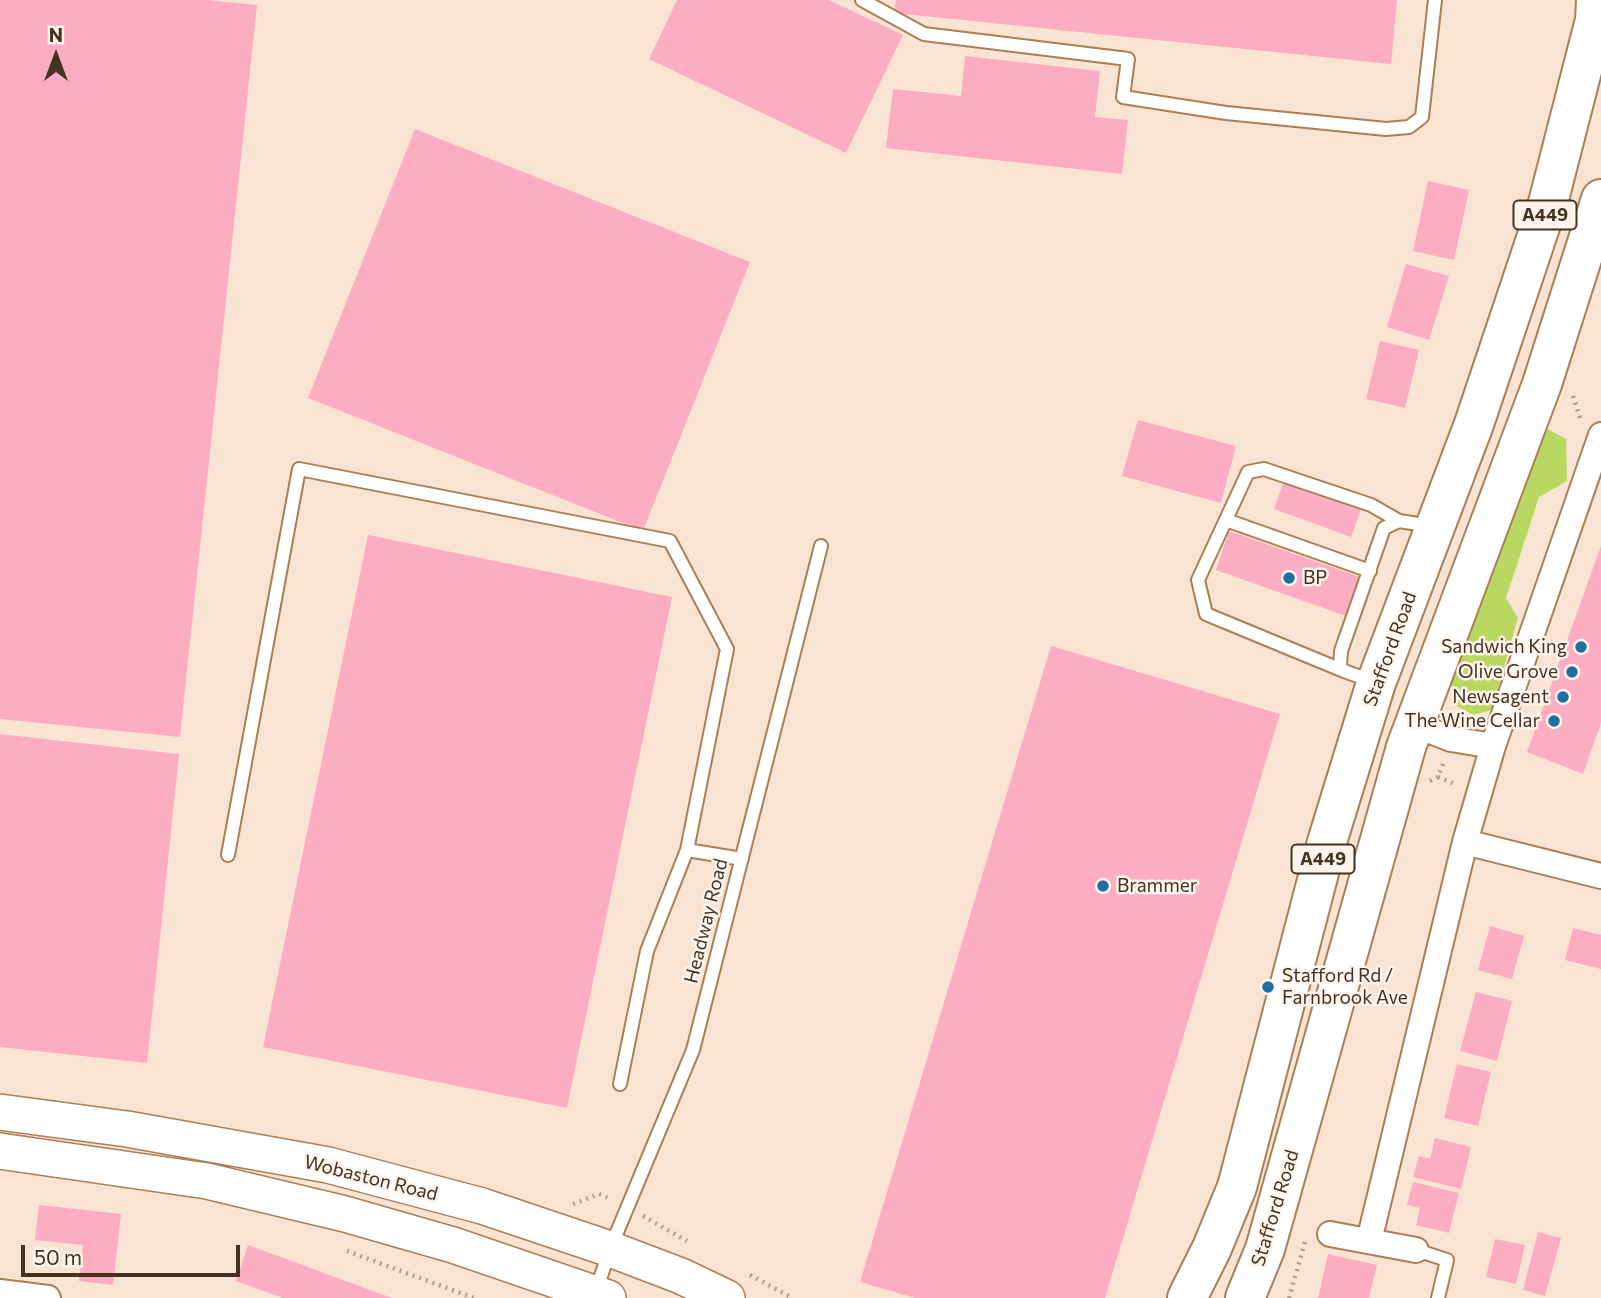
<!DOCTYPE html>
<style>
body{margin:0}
#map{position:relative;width:1601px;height:1298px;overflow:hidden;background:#f9e4d3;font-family:Commissioner,sans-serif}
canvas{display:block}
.north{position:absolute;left:21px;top:21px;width:70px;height:70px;-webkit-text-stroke:5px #fef4eb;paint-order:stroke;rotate:0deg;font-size:19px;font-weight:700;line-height:28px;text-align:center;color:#44311f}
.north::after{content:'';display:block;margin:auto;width:24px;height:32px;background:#44311f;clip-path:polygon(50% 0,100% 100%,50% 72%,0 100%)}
.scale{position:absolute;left:21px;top:1245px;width:219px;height:32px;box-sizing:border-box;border:4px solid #44311f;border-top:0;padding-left:9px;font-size:21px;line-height:24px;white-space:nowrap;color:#44311f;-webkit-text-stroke:5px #fef4eb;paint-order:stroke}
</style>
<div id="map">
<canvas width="1601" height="1298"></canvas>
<div class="north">N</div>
<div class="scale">50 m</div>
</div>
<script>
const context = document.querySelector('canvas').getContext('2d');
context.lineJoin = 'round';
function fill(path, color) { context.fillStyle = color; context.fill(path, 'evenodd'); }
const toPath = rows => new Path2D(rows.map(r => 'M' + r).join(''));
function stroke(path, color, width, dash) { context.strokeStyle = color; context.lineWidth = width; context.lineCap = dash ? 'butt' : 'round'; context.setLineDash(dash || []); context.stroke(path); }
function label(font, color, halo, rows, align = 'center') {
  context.font = font + ' Commissioner,sans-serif'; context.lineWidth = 5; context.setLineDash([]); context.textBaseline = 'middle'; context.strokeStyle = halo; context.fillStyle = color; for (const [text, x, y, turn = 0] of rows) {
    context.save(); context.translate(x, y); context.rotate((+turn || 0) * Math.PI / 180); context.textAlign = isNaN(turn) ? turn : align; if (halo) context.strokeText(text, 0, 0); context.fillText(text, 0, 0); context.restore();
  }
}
const green = toPath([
 [1548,429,1566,439,1567,481,1539,497,1506,598,1518,618,1492,710,1473,715,1452,703,1452,674,1534,454]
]);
const building = toPath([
 [0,0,208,0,257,5,180,737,0,719],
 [677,0,829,0,903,35,846,153,649,59],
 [896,0,1397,0,1391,64,894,13],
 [965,56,1100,71,1095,117,1128,120,1122,174,886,148,893,89,961,96],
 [415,129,750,262,643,531,308,398],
 [1428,181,1469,190,1454,260,1413,251],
 [1406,264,1449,276,1429,340,1387,327],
 [1380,341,1419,350,1405,408,1366,399],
 [1138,420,1236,446,1221,503,1122,476],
 [1284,481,1361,509,1351,537,1274,509],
 [1229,531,1360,577,1346,616,1216,570],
 [368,535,672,597,567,1108,263,1047],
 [1601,546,1601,723,1583,774,1527,752],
 [1051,646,1280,714,1105,1298,915,1298,860,1282],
 [0,734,179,754,147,1063,0,1047],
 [1490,926,1524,936,1512,979,1478,970],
 [1573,928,1601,935,1601,969,1565,960],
 [1476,992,1512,1001,1497,1061,1460,1051],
 [1457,1064,1491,1072,1478,1126,1444,1118],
 [1435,1138,1471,1147,1461,1189,1413,1177,1419,1156,1430,1159],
 [1413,1182,1459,1193,1449,1233,1416,1225,1420,1208,1407,1205],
 [39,1205,121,1214,113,1285,79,1281,83,1245,35,1240],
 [1538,1232,1561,1238,1545,1296,1523,1290],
 [1495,1239,1525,1245,1516,1284,1486,1277],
 [248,1245,392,1298,283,1298,236,1281],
 [1328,1254,1377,1265,1369,1298,1318,1298]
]);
const path = toPath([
 [1573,396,1581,421],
 [1438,777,1457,785],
 [1430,781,1438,777,1443,764],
 [573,1204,599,1194,611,1199],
 [643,1216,687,1241],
 [347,1251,474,1298],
 [750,1275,793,1298],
 [1289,1298,1305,1242]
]);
const lane = toPath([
 [862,0,924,34,1128,59,1123,97,1226,113,1386,129,1409,127,1422,117,1435,0],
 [1226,520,1370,571],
 [1344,671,1206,614,1198,580,1248,472,1264,469,1371,505,1399,521],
 [1372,681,1344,671,1340,667,1341,651,1384,528,1399,521,1431,526],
 [228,855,299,469,670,541,727,649,687,850,742,859],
 [620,1084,647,951,687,850],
 [1416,1250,1447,1260,1438,1298],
 [596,1291,610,1249,693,1050,821,546]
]);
const street = toPath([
 [1415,725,1451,739,1493,746],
 [1465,842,1601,876],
 [1330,1234,1416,1250],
 [1369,1241,1465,842,1493,746,1601,435],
 [0,1292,48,1298]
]);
const secondary = toPath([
 [0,1112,127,1129,328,1165,482,1206,610,1249,681,1276,727,1298],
 [0,1151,207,1181,345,1214,453,1245,608,1298]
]);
const highway = toPath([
 [1187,1298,1212,1248,1237,1187,1327,842,1376,683,1474,424,1548,203,1595,20,1596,0],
 [1245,1298,1265,1249,1406,747,1542,384,1601,199]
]);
const markers = [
 [1289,578,7,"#216ea1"],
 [1581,647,7,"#216ea1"],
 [1572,672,7,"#216ea1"],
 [1563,697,7,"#216ea1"],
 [1554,721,7,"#216ea1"],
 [1103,886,7,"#216ea1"],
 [1268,987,7,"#216ea1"]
];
const shields = [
 [1545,215,63],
 [1323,859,63]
];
const shieldNames = [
 ["A449",1545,215],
 ["A449",1323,859]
];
const poiNames = [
 ["BP",1303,578,"left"],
 ["Sandwich King",1567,647],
 ["Olive Grove",1558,672],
 ["Newsagent",1549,697],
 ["The Wine Cellar",1540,721],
 ["Brammer",1117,886,"left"],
 ["Stafford Rd /",1282,976,"left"],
 ["Farnbrook Ave",1282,998,"left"]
];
const streetNames = [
 ["Stafford Road",1390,649,-70],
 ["Headway Road",706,921,-76],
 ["Wobaston Road",371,1178,14],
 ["Stafford Road",1275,1208,-73]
];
fill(green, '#b8d862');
fill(building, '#fcadc1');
stroke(lane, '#ac7e54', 16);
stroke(street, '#ac7e54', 28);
stroke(secondary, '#ac7e54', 38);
stroke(highway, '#ac7e54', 42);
stroke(path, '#b29e8d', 4.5, [2, 5]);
stroke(lane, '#fff', 12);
stroke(street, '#fff', 24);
stroke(secondary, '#fff', 35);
stroke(highway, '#fff', 38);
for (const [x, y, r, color] of markers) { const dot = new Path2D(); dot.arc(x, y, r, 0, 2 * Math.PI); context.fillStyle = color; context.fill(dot); stroke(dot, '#fef4eb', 2.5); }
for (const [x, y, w] of shields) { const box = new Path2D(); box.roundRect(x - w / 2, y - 14.5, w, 29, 5); context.fillStyle = '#fef4eb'; context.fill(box); stroke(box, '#44311f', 2); }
label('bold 18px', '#44311f', null, shieldNames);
label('19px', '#44311f', '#fef4eb', poiNames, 'right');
label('19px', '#44311f', '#fef4eb', streetNames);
</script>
